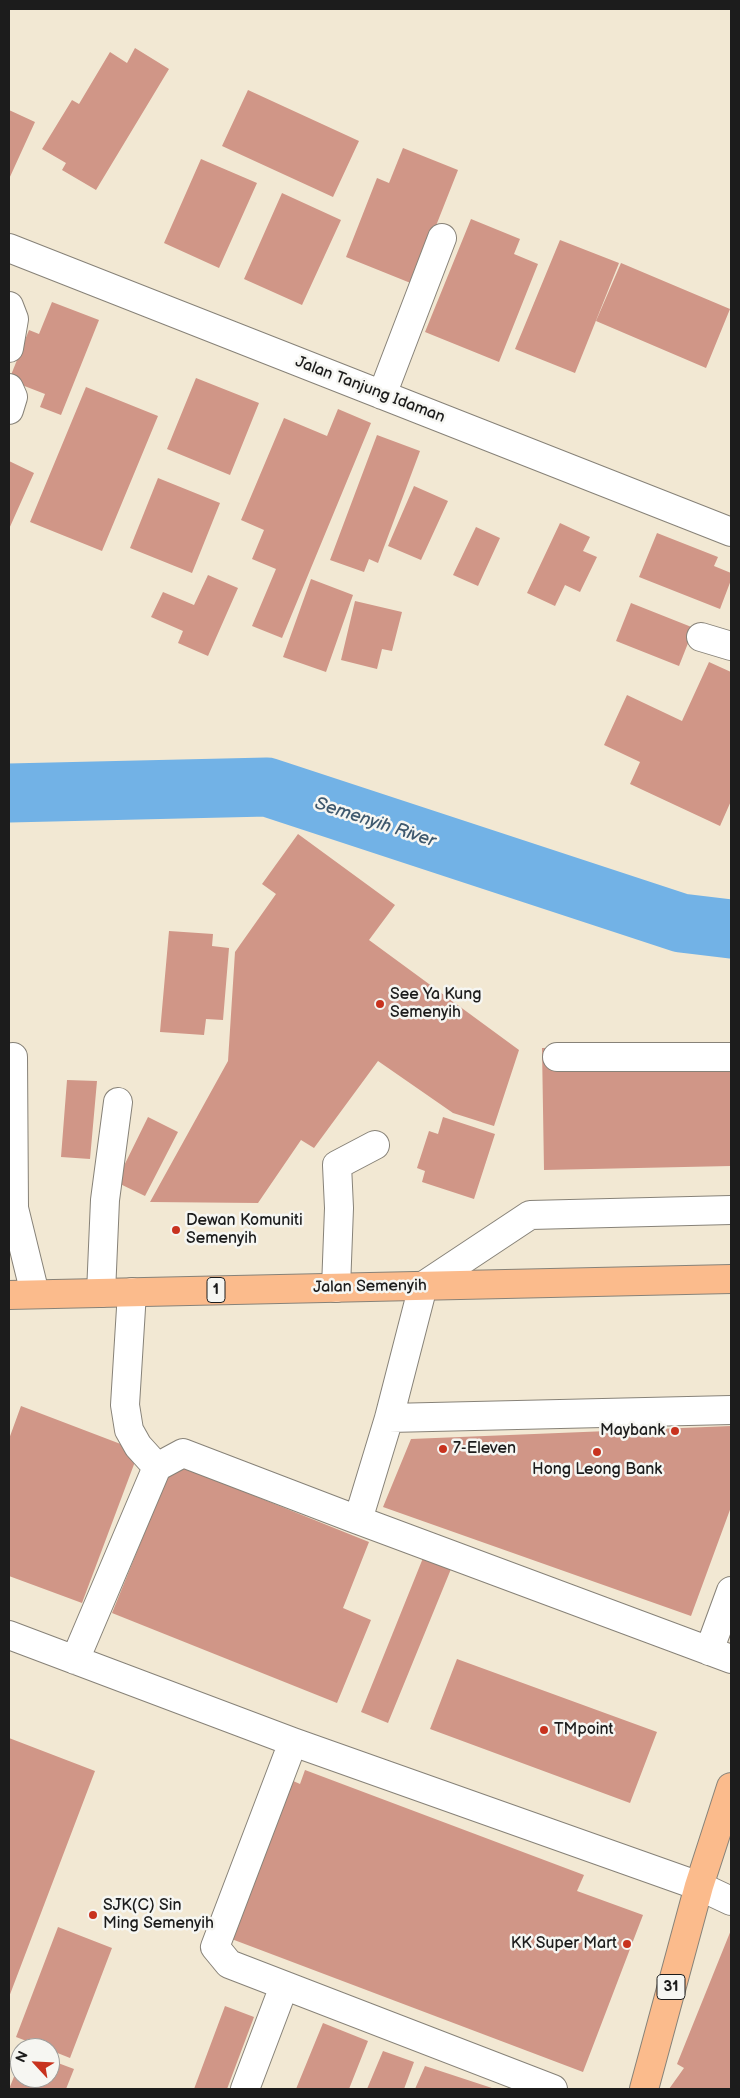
<!DOCTYPE html>
<style>
body{margin:0}
#map{position:relative;width:740px;height:2098px;overflow:hidden;background:#f2e8d3;font-family:"Balsamiq Sans",sans-serif}
canvas{display:block}
.frame{position:absolute;inset:0;border:10px solid #1c1c1c;pointer-events:none}
.north{position:absolute;left:10px;top:2038px;width:50px;height:50px;box-sizing:border-box;background:#f6f6f2;border:1px solid #9f9f9c;border-radius:50%;rotate:295deg;font-size:14px;font-weight:700;line-height:20px;text-align:center;color:#1c1c1c}
.north::after{content:'';display:block;margin:auto;width:18px;height:22px;background:#c8321e;clip-path:polygon(50% 0,100% 100%,50% 72%,0 100%)}
</style>
<div id="map">
<canvas width="740" height="2098"></canvas>
<div class="frame"></div>
<div class="north">N</div>
</div>
<script>
const context = document.querySelector('canvas').getContext('2d');
context.lineJoin = 'round';
const toPath = rows => new Path2D(rows.map(r => 'M' + r).join(''));
function stroke(path, color, width, dash) { context.strokeStyle = color; context.lineWidth = width; context.lineCap = dash ? 'butt' : 'round'; context.setLineDash(dash || []); context.stroke(path); }
function fill(path, color) { context.fillStyle = color; context.fill(path, 'evenodd'); }
function label(font, color, halo, rows, align = 'center') {
  context.font = font + ' "Balsamiq Sans",sans-serif'; context.lineWidth = 5; context.setLineDash([]); context.textBaseline = 'middle'; context.strokeStyle = halo; context.fillStyle = color; for (const [text, x, y, turn = 0] of rows) {
    context.save(); context.translate(x, y); context.rotate((+turn || 0) * Math.PI / 180); context.textAlign = isNaN(turn) ? turn : align; if (halo) context.strokeText(text, 0, 0); context.fillText(text, 0, 0); context.restore();
  }
}
const river = toPath([
 [9,793,267,787,681,923,731,929]
]);
const building = toPath([
 [135,48,169,69,96,190,62,170,66,163,42,149,72,100,79,104,110,52,127,63],
 [248,90,359,141,333,197,222,146],
 [9,110,35,122,9,179],
 [403,148,458,170,413,284,346,257,377,178,389,183],
 [201,159,257,183,219,268,164,243],
 [282,193,341,220,302,305,244,279],
 [471,219,520,239,514,254,538,264,499,362,425,332],
 [560,240,619,263,575,373,515,349],
 [621,263,730,309,706,368,596,321],
 [52,302,99,320,61,415,40,407,45,394,9,380,29,330,39,334],
 [196,378,259,403,230,475,167,449],
 [86,387,158,416,102,551,30,522],
 [338,409,371,423,282,638,252,626,276,569,252,559,264,530,241,520,284,418,327,436],
 [377,435,420,451,378,563,369,559,364,572,330,560],
 [9,461,34,473,9,529],
 [158,478,220,503,192,573,130,548],
 [414,486,448,501,421,560,388,546],
 [560,523,590,537,583,551,597,557,580,592,565,585,555,606,527,593],
 [476,527,500,538,478,586,453,575],
 [657,533,718,557,714,566,731,573,731,580,720,609,639,577],
 [208,575,238,588,208,656,178,643,183,631,151,617,163,592,194,605],
 [311,579,353,595,326,672,283,657],
 [355,601,402,612,392,651,382,649,377,669,341,660],
 [631,603,694,628,679,666,616,641],
 [709,662,731,672,731,801,720,826,630,784,640,762,604,745,627,695,682,721],
 [298,834,395,905,369,940,519,1050,494,1126,453,1113,378,1061,314,1148,301,1140,258,1203,150,1202,228,1061,235,952,276,894,262,884],
 [169,931,213,934,212,946,229,948,223,1020,206,1019,204,1035,160,1032],
 [731,1044,731,1166,544,1170,542,1048],
 [67,1080,97,1081,90,1159,61,1157],
 [148,1117,178,1132,145,1196,116,1182],
 [443,1117,495,1134,474,1199,422,1182,425,1171,417,1168,429,1131,438,1134],
 [21,1406,139,1451,82,1603,9,1576,9,1439],
 [731,1426,731,1507,691,1616,383,1507,411,1439],
 [173,1463,369,1542,343,1608,371,1620,337,1703,112,1613],
 [423,1558,451,1569,388,1723,361,1712],
 [457,1659,657,1732,630,1803,430,1729],
 [9,1738,95,1771,9,1997],
 [305,1770,584,1875,577,1891,643,1915,583,2072,221,1935,282,1776,300,1784],
 [58,1927,112,1948,70,2058,50,2050,50,2048,45,2048,16,2037],
 [731,1930,731,2089,669,2089,684,2068,677,2064],
 [225,2006,254,2017,227,2089,194,2089],
 [323,2023,368,2041,349,2089,296,2089],
 [383,2051,414,2062,404,2089,367,2089],
 [50,2060,74,2069,66,2089,9,2089,20,2062,20,2078,50,2078],
 [425,2066,495,2089,415,2089]
]);
const minor = toPath([
 [9,248,731,532],
 [9,306,14,319,9,348],
 [9,388,13,397,9,410],
 [382,395,442,238],
 [701,637,731,646],
 [13,1057,14,1208],
 [557,1057,731,1057],
 [9,1208,14,1208,35,1294],
 [336,1288,339,1208,337,1165,375,1145],
 [132,1292,125,1405,129,1430,138,1446,157,1467],
 [101,1293,105,1200,118,1102],
 [389,1418,731,1410],
 [358,1520,731,1659],
 [9,1635,293,1742,699,1886,731,1901],
 [709,1651,731,1591],
 [75,1660,157,1467,183,1453,358,1520,389,1418,423,1286,530,1215,731,1210],
 [293,1742,215,1947,229,1964,553,2089],
 [245,2089,284,1986]
]);
const major = toPath([
 [9,1295,731,1279],
 [644,2089,699,1886,731,1787]
]);
const markers = [
 [380,1004,5,"#c8321e"],
 [176,1230,5,"#c8321e"],
 [675,1431,5,"#c8321e"],
 [443,1449,5,"#c8321e"],
 [597,1452,5,"#c8321e"],
 [544,1730,5,"#c8321e"],
 [93,1915,5,"#c8321e"],
 [627,1944,5,"#c8321e"]
];
const shields = [
 [216,1290,18],
 [671,1987,28]
];
const shieldNames = [
 ["1",216,1290],
 ["31",671,1987]
];
const streetNames = [
 ["Jalan Tanjung Idaman",370,390,21],
 ["Jalan Semenyih",370,1287,-1]
];
const poiNames = [
 ["See Ya Kung",390,995],
 ["Semenyih",390,1013],
 ["Dewan Komuniti",186,1221],
 ["Semenyih",186,1239],
 ["Maybank",665,1431,"right"],
 ["7-Eleven",453,1449],
 ["Hong Leong Bank",597,1470,"center"],
 ["TMpoint",554,1730],
 ["SJK(C) Sin",103,1906],
 ["Ming Semenyih",103,1924],
 ["KK Super Mart",617,1944,"right"]
];
const waterNames = [
 ["Semenyih River",375,823,18]
];
stroke(river, '#72b2e6', 59);
fill(building, '#d09687');
stroke(minor, '#878278', 30);
stroke(major, '#878278', 30);
stroke(minor, '#fff', 28);
stroke(major, '#fbbb8c', 28);
for (const [x, y, r, color] of markers) { const dot = new Path2D(); dot.arc(x, y, r, 0, 2 * Math.PI); context.fillStyle = color; context.fill(dot); stroke(dot, '#f6f6f2', 2); }
for (const [x, y, w] of shields) { const box = new Path2D(); box.roundRect(x - w / 2, y - 12.5, w, 25, 4); context.fillStyle = '#f6f6f2'; context.fill(box); stroke(box, '#1c1c1c', 1); }
label('bold 15px', '#1c1c1c', null, shieldNames);
label('16px', '#1c1c1c', '#f6f6f2', streetNames);
label('16px', '#1c1c1c', '#f6f6f2', poiNames, 'left');
label('italic 18px', '#3e586d', '#f6f6f2', waterNames);
</script>
